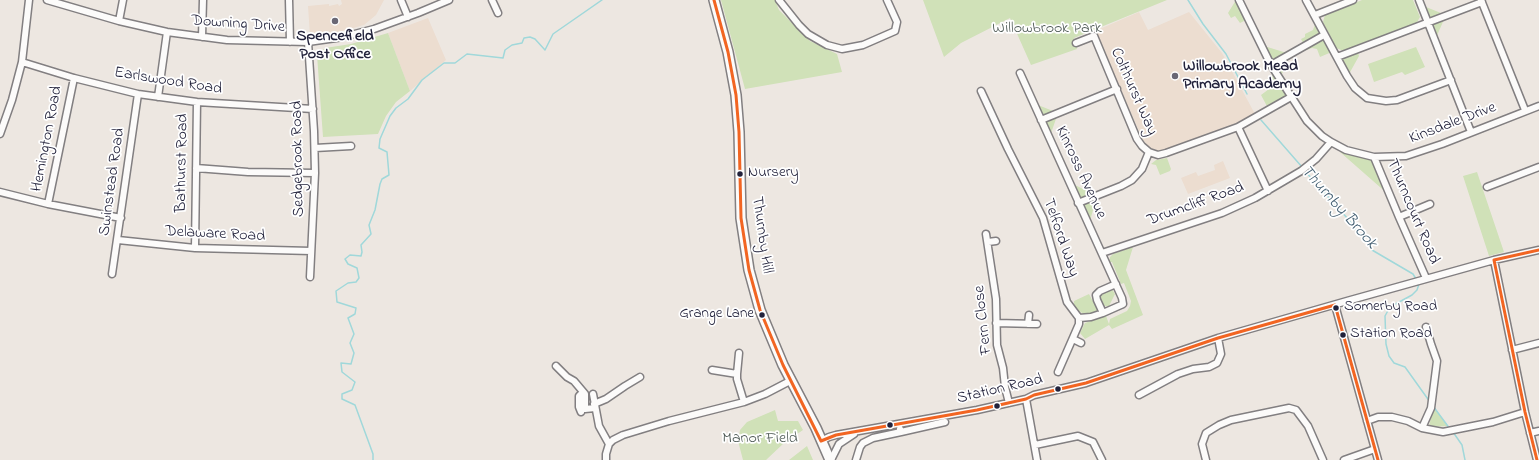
<!DOCTYPE html>
<style>
body{margin:0}
canvas{display:block;background:#ede7e1}
</style>
<canvas width="1539" height="460"></canvas>
<script>
const context = document.querySelector('canvas').getContext('2d');
context.lineJoin = 'round';
function fill(path, color) { context.fillStyle = color; context.fill(path, 'evenodd'); }
const toPath = rows => new Path2D(rows.map(r => 'M' + r).join(''));
function stroke(path, color, width, dash) { context.strokeStyle = color; context.lineWidth = width; context.lineCap = dash ? 'butt' : 'round'; context.setLineDash(dash || []); context.stroke(path); }
function label(font, color, halo, rows, align = 'center') {
  context.font = font + ' "Indie Flower",sans-serif'; context.lineWidth = 3.5; context.setLineDash([]); context.textBaseline = 'middle'; context.strokeStyle = halo; context.fillStyle = color; for (const [text, x, y, turn = 0] of rows) {
    context.save(); context.translate(x, y); context.rotate((+turn || 0) * Math.PI / 180); context.textAlign = isNaN(turn) ? turn : align; if (halo) context.strokeText(text, 0, 0); context.fillText(text, 0, 0); context.restore();
  }
}
const built = toPath([
 [341,0,384,0,376,15,364,25,339,32,310,36,308,6,329,4,329,6,338,4,339,6,342,4],
 [1139,12,1148,30,1189,12,1222,53,1255,114,1234,126,1160,153,1152,150,1147,145,1143,140,1095,31],
 [428,18,446,60,410,91,388,33],
 [1223,161,1230,178,1188,194,1181,178,1196,172,1198,176,1215,170,1214,165]
]);
const green = toPath([
 [721,0,775,0,779,10,810,41,837,54,842,72,745,89],
 [923,0,1167,0,1074,38,1077,49,1031,65,1010,18,961,43,944,57],
 [1236,0,1248,19,1240,23,1235,16,1231,18,1228,13],
 [1362,0,1413,0,1420,17,1416,24,1403,29,1402,31,1344,51,1336,48,1323,22,1325,15],
 [1421,5,1446,15,1435,40],
 [1317,19,1334,51,1320,57,1317,49,1312,48,1307,50,1301,39,1305,37,1305,34,1313,30],
 [388,33,410,91,396,102,386,116,378,134,323,137,317,55,325,48,351,44],
 [1261,45,1290,54,1280,79,1290,96,1269,110,1261,95,1269,89,1264,81,1276,73],
 [1416,47,1425,67,1405,75,1402,72,1374,82,1368,64],
 [1357,50,1359,56,1349,74,1337,57],
 [1033,103,1058,113,1049,139],
 [1346,150,1374,157,1389,195,1340,152],
 [1167,158,1171,169,1170,171,1160,175,1156,165,1151,164,1156,160],
 [1477,172,1504,252,1489,256,1463,176],
 [1069,182,1097,196,1089,224],
 [1133,247,1126,270,1143,315,1112,329,1109,325,1085,339,1080,333,1085,323,1106,316,1109,324,1110,319,1127,311,1130,306,1131,301,1124,283,1121,284,1112,262,1109,262,1110,257,1113,254],
 [1112,289,1115,294,1109,306,1104,306,1100,298,1103,293],
 [1089,294,1098,311,1097,313,1084,314,1074,308,1074,301],
 [1433,407,1435,408,1448,426,1429,427],
 [775,410,778,421,798,421,803,430,784,443,766,460,743,460,738,441,740,430,747,422],
 [807,446,813,460,789,460]
]);
const stream = toPath([
 [1188,0,1203,24,1226,54,1247,94],
 [1261,120,1302,167],
 [1304,170,1348,219,1372,250,1413,274,1416,279],
 [1419,284,1417,290,1412,295,1390,307,1385,316,1386,344,1389,356,1394,363,1405,367,1430,402],
 [1433,406,1450,429],
 [1453,432,1462,445,1465,460],
 [373,460,373,454,355,405,342,399,342,394,352,390,355,382,342,372,341,363,351,364,354,353,350,343,354,334,348,318,355,314,356,308,337,302,336,291,348,283,356,282,359,278,357,268,348,264,345,259,350,255,361,256,362,252,361,245,371,234,369,225,375,210,380,184,382,179,389,175,387,152,379,148,380,139,390,116,396,108,408,99,422,80,444,63,455,63,467,54,503,58,505,50,512,45,522,43,524,38,530,37,535,39,545,50,553,34,602,0]
]);
const minor = toPath([
 [47,0,119,21,167,32,227,40,308,42,343,37,374,29,418,13,449,0],
 [289,0,290,42],
 [401,0,408,17],
 [492,0,498,13],
 [779,0,799,25,808,34,827,45,842,49,863,45,895,31,897,22,887,0],
 [1239,0,1271,65,1307,121,1322,136,1331,142,1346,150,1374,157,1399,217,1426,278],
 [1306,0,1347,76,1355,88,1367,98,1386,101,1397,100,1451,80],
 [1419,0,1471,132],
 [1481,0,1525,110],
 [1315,15,1353,0],
 [119,21,123,0],
 [202,37,203,0],
 [308,42,314,131,315,173,310,277],
 [1076,43,1094,36,1137,139,1142,146,1149,152],
 [1337,57,1482,2],
 [22,62,74,78,138,94,197,102,313,109],
 [1271,65,1324,35],
 [1020,73,1122,298,1123,304,1121,305,1103,313,1097,300,1096,295,1100,291,1116,284],
 [981,91,1008,149,1043,218,1067,302,1079,318,1079,324,1058,372],
 [158,97,167,32],
 [1041,120,1117,89],
 [1238,127,1268,191],
 [0,134,12,100,22,62,29,0],
 [315,148,351,146],
 [1374,157,1406,156,1442,144,1539,106],
 [196,168,248,172,315,173],
 [1487,187,1539,167],
 [0,192,48,204,121,218],
 [1078,203,1121,186,1132,180,1142,169,1149,152,1158,155,1166,153,1238,127,1291,97],
 [48,204,74,78],
 [1399,217,1430,204],
 [986,234,996,299,997,345,1003,368,1005,387,1009,403],
 [118,240,195,248,311,251],
 [988,242,996,241],
 [195,248,197,102],
 [1102,253,1222,213,1255,198,1301,171,1316,159,1331,142],
 [1494,260,1525,412,1537,460],
 [112,274,138,94],
 [1335,305,1378,460],
 [1079,318,1091,317,1103,313],
 [996,323,1037,324],
 [1028,324,1029,315],
 [1073,339,1081,343],
 [1512,350,1539,343],
 [556,366,567,377,574,381,585,394,585,409,595,408],
 [712,370,737,374,737,379,744,402],
 [737,374,739,353],
 [593,394,599,426,609,444],
 [1139,395,1178,374,1193,369,1209,367,1217,363,1221,354,1218,338],
 [1026,399,1037,460],
 [594,404,606,399,625,386,640,377],
 [581,412,579,407,579,396,583,392],
 [1367,421,1378,417,1392,417,1408,421,1422,428,1443,432,1493,422,1525,412],
 [1422,428,1431,408,1437,361,1431,344,1426,327],
 [900,429,901,432,945,422],
 [1530,433,1539,431],
 [821,441,829,437,836,435,977,410,1026,399,1034,395,1086,383,1218,338,1347,301,1494,260,1539,250],
 [1035,445,1078,436,1093,442,1102,460],
 [606,460,606,454,609,444,613,440,623,435,669,421,744,402,765,394,790,381],
 [831,460,839,444,854,434],
 [856,460,860,447,863,443,873,438,901,432],
 [1206,460,1202,444,1206,433,1219,425,1231,420,1289,408,1296,410,1308,426,1323,460],
 [1344,460,1375,449]
]);
const highway = toPath([
 [714,0,728,52,736,95,739,132,741,218,749,270,760,310,783,365,816,428,830,460]
]);
const bus1 = toPath([
 [714,0,728,52,736,95,739,132,741,218,749,270,760,310,783,365,821,441,836,435,977,410,1026,399,1034,395,1086,383,1218,338,1335,305,1378,460],
 [1537,460,1525,412,1494,260,1539,250]
]);
const markers = [
 [335,21,4,"#696775"],
 [1175,76,4,"#696775"],
 [740,174,3.5,"#22223b"],
 [1336,308,3.5,"#22223b"],
 [762,315,3.5,"#22223b"],
 [1343,335,3.5,"#22223b"],
 [1058,389,3.5,"#22223b"],
 [997,406,3.5,"#22223b"],
 [890,425,3.5,"#22223b"]
];
const busNames = [
 ["Nursery",748,174],
 ["Somerby Road",1344,308],
 ["Grange Lane",754,315,"right"],
 ["Station Road",1350,335]
];
const streetNames = [
 ["Downing Drive",238,25,4],
 ["Earlswood Road",168,82,9],
 ["Colthurst Way",1133,92,66],
 ["Kinsdale Drive",1453,124,-21],
 ["Hemington Road",48,139,-79],
 ["Sedgebrook Road",299,159,-91],
 ["Bathurst Road",183,163,-89],
 ["Kinross Avenue",1080,173,65],
 ["Swinstead Road",113,182,-82],
 ["Drumcliff Road",1196,205,-20],
 ["Thurncourt Road",1412,212,67],
 ["Delaware Road",215,235,3],
 ["Thurnby Hill",761,235,82],
 ["Telford Way",1060,238,71],
 ["Fern Close",984,320,-96],
 ["Station Road",1000,390,-13]
];
const parkNames = [
 ["Willowbrook Park",1047,29],
 ["Manor Field",760,439]
];
const poiNames = [
 ["Spencefield",335,37],
 ["Post Office",335,55],
 ["Willowbrook Mead",1183,67,"left"],
 ["Primary Academy",1183,85,"left"]
];
const waterNames = [
 ["Thurnby Brook",1338,208,48]
];
fill(built, '#ecddd0');
fill(green, '#d0e1b8');
stroke(stream, '#a0d8da', 1.5);
stroke(minor, '#827f81', 9);
stroke(highway, '#827f81', 12);
stroke(minor, '#fcfbfa', 6);
stroke(highway, '#fcfbfa', 9);
stroke(bus1, '#f26522', 3);
for (const [x, y, r, color] of markers) { const dot = new Path2D(); dot.arc(x, y, r, 0, 2 * Math.PI); context.fillStyle = color; context.fill(dot); stroke(dot, '#fff', 1.5); }
label('15px', '#22223b', '#fff', busNames, 'left');
label('16px', '#22223b', '#fff', streetNames);
label('16px', '#4f5a56', '#fff', parkNames);
label('bold 16px', '#22223b', '#fff', poiNames);
label('italic 17px', '#435f72', '#fff', waterNames);
</script>
